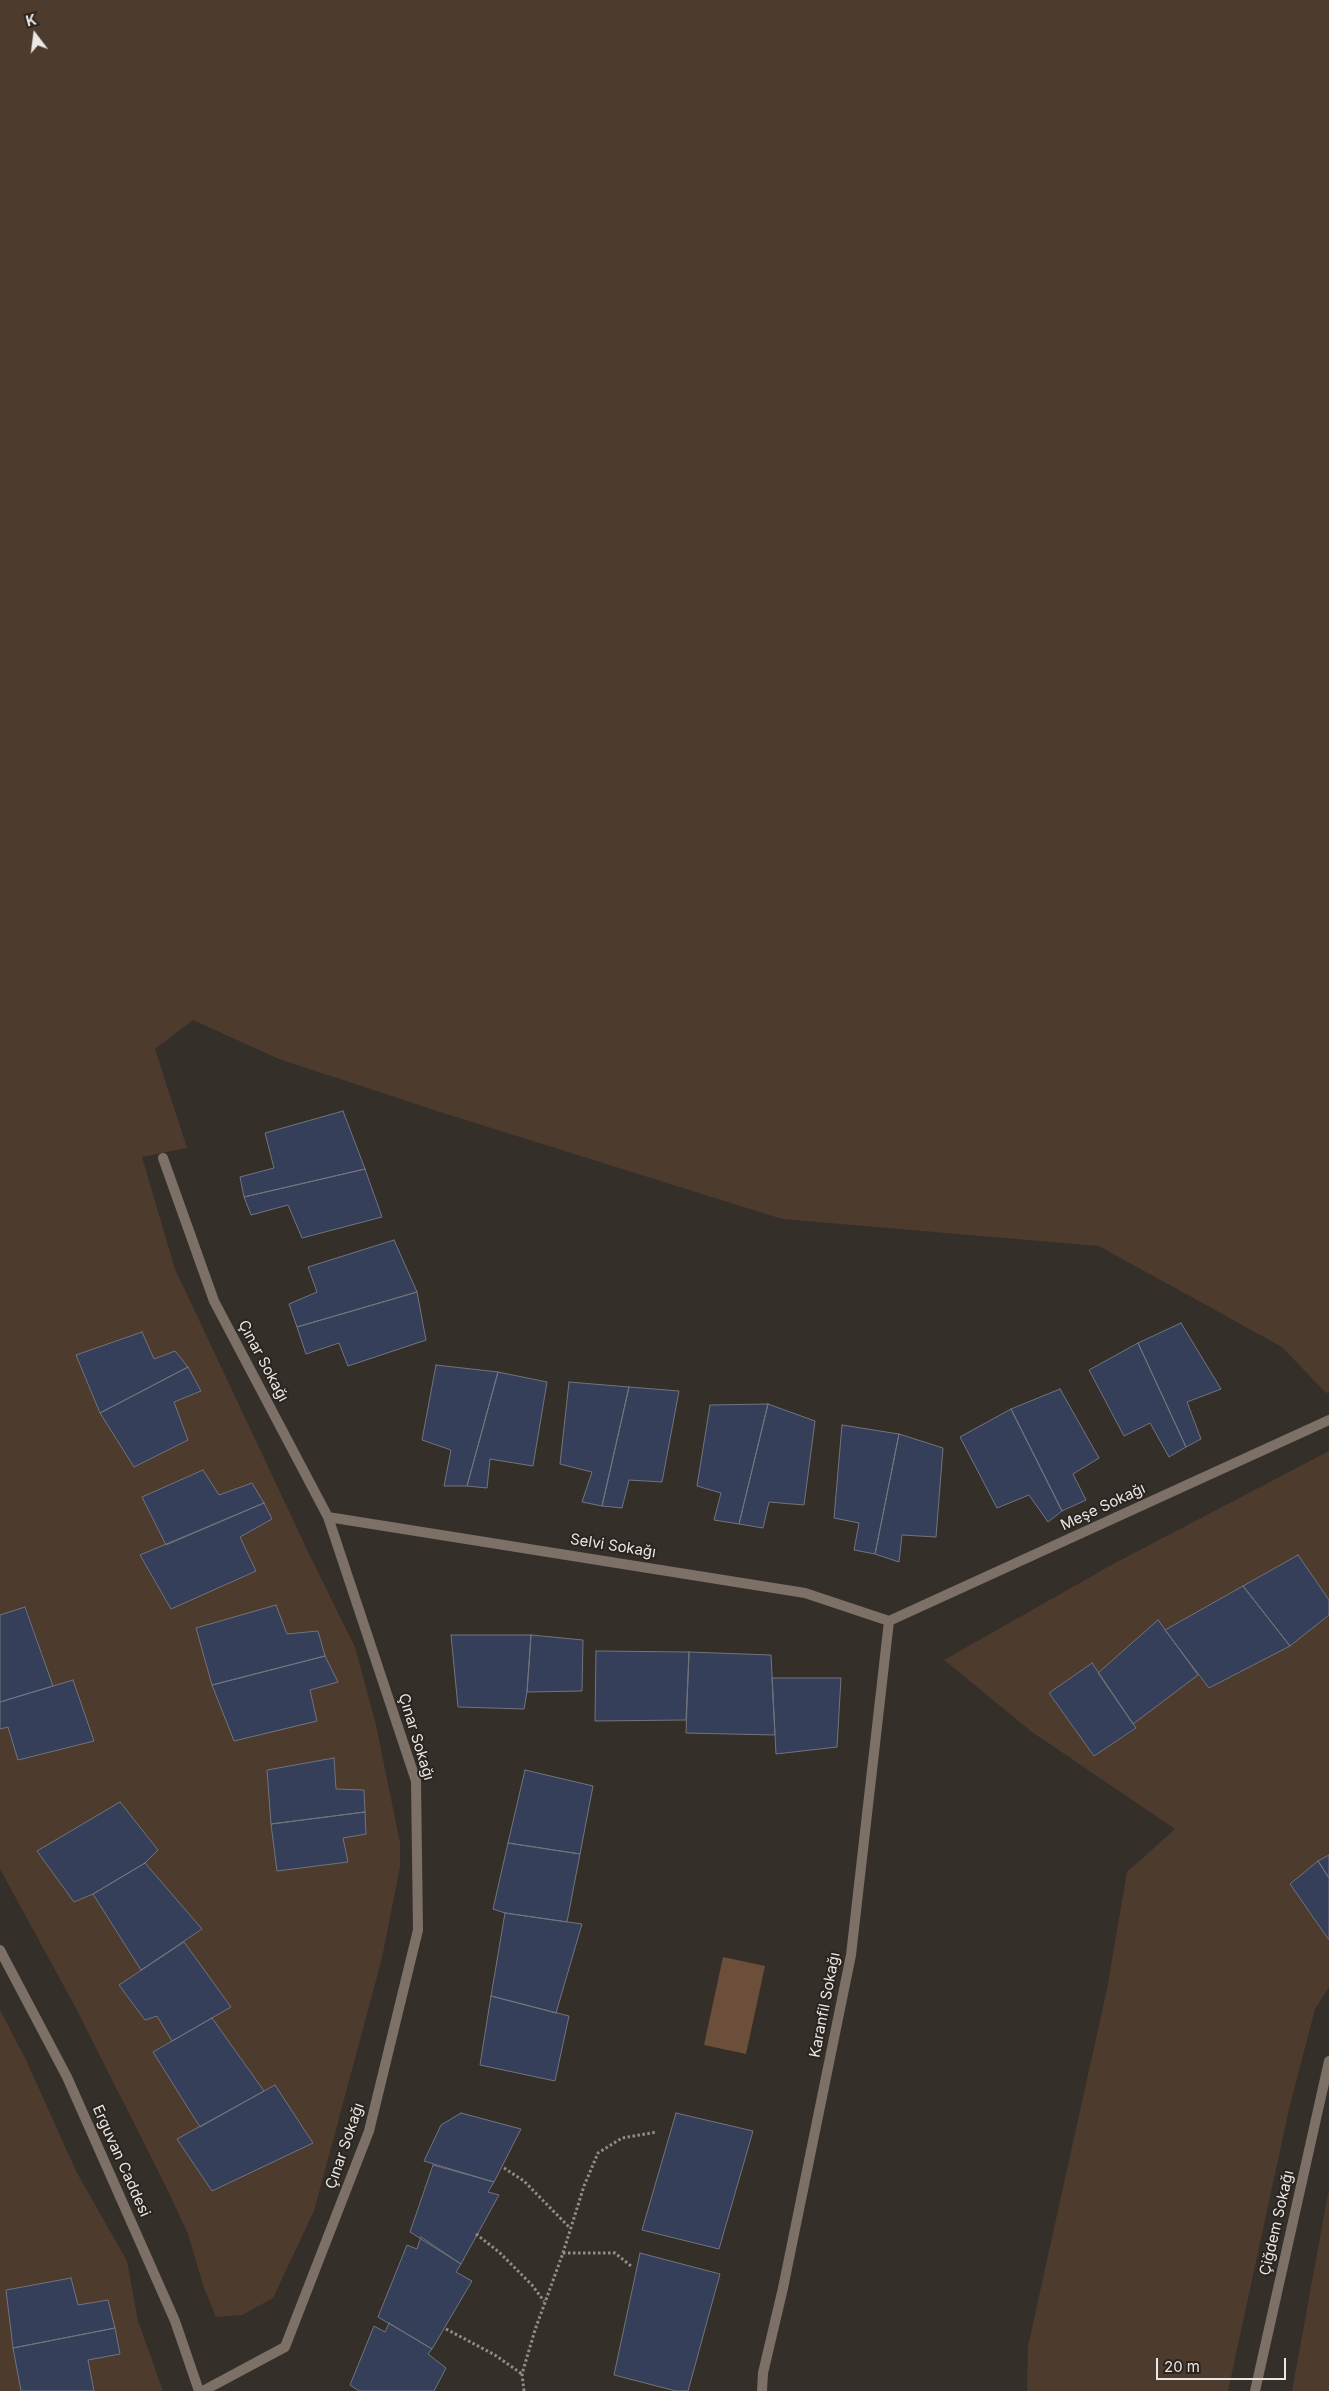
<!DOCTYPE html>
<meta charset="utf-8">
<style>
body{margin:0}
#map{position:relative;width:1329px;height:2391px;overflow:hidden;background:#352f2a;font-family:Inter,sans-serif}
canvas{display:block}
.north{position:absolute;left:10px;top:10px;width:50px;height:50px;-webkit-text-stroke:4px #2b2521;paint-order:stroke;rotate:345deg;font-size:14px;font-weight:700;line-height:20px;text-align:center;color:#ebe7e4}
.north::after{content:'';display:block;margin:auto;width:18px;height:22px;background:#ebe7e4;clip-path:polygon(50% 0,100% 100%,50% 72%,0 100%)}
.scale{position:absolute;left:1156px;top:2358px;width:130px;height:22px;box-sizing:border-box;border:2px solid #ebe7e4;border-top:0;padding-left:6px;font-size:15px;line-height:18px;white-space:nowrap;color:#ebe7e4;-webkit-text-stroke:4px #2b2521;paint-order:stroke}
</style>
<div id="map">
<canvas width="1329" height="2391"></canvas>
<div class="north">K</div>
<div class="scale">20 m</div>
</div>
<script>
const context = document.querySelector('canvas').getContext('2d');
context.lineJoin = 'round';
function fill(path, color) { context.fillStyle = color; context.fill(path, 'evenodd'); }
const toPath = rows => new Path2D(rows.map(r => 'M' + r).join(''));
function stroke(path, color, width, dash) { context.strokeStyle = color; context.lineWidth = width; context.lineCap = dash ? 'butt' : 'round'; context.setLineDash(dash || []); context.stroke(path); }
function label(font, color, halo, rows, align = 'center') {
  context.font = font + ' Inter,sans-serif'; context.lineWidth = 4; context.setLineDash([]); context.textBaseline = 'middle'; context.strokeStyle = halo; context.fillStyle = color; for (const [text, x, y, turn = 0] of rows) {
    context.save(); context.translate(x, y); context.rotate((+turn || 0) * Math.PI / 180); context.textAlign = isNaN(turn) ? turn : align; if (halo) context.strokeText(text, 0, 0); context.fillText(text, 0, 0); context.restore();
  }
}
const green = toPath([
 [0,0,1329,0,1329,1392,1326,1393,1282,1347,1099,1246,782,1219,437,1111,279,1059,193,1020,155,1049,187,1148,142,1157,175,1269,311,1558,355,1647,376,1725,400,1843,400,1867,382,1958,314,2211,273,2298,242,2315,216,2317,204,2288,188,2234,170,2195,78,2012,0,1869,0,1729,8,1727,18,1760,93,1741,73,1680,53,1686,26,1607,0,1615],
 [141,1332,154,1359,175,1351,201,1390,174,1402,188,1440,134,1467,100,1413,76,1356],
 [202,1470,219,1495,252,1483,272,1519,240,1537,255,1571,171,1609,140,1556,166,1545,143,1497],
 [275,1606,287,1634,318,1631,325,1656,338,1682,310,1690,317,1721,234,1740,212,1685,196,1629],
 [334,1758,336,1789,364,1790,366,1834,343,1838,348,1862,277,1871,267,1770],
 [120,1802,158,1850,145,1863,202,1929,184,1942,231,2007,212,2018,264,2091,275,2085,212,2191,177,2139,200,2127,153,2052,172,2041,157,2016,145,2020,119,1985,141,1970,93,1894,74,1902,37,1851],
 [1329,1451,1329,1600,1297,1555,1165,1630,1098,1673,1091,1663,1049,1693,1094,1756,1136,1729,1133,1724,1198,1675,1210,1688,1290,1646,1329,1615,1329,1855,1318,1861,1290,1884,1329,1940,1329,1987,1315,2009,1289,2109,1228,2391,1027,2391,1028,2346,1107,1989,1127,1872,1175,1829,1032,1732,944,1660,1115,1563],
 [0,2010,26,2060,76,2171,127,2261,138,2321,163,2391,94,2391,88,2360,120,2354,115,2328,108,2300,78,2305,71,2279,6,2290,21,2391,0,2391],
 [1329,2191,1329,2391,1292,2391,1326,2204]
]);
const water = toPath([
 [723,1957,765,1966,746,2054,704,2045]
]);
const building = toPath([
 [343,1111,365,1169,244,1197,240,1177,274,1168,265,1133,343,1111],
 [365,1169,382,1217,302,1238,288,1205,251,1215,244,1197,365,1169],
 [394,1240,417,1292,297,1327,289,1304,317,1292,308,1267,394,1240],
 [417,1292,426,1340,348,1366,339,1343,306,1354,297,1327,417,1292],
 [1181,1323,1221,1389,1187,1402,1201,1439,1186,1447,1138,1343,1181,1323],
 [142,1332,154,1359,175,1351,188,1367,100,1413,76,1355,142,1332],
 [1138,1343,1186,1447,1169,1457,1150,1423,1124,1436,1089,1370,1138,1343],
 [436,1365,498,1372,467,1486,444,1486,451,1450,422,1440,436,1365],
 [188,1367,201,1391,174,1402,188,1440,134,1467,100,1413,188,1367],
 [498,1372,547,1382,533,1466,490,1459,487,1488,467,1486,498,1372],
 [569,1382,629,1387,602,1506,582,1502,592,1472,560,1464,569,1382],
 [629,1387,679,1391,662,1482,629,1480,622,1508,602,1506,629,1387],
 [1060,1389,1099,1458,1073,1474,1086,1500,1062,1511,1011,1409,1060,1389],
 [768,1404,739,1524,714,1520,721,1493,697,1486,710,1405,768,1404],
 [768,1404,815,1421,804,1505,769,1502,763,1528,739,1524,768,1404],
 [1011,1409,1062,1511,1048,1522,1029,1495,997,1508,960,1437,1011,1409],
 [842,1425,899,1434,875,1554,854,1550,859,1523,834,1518,842,1425],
 [899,1434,943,1448,936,1537,902,1535,899,1562,875,1554,899,1434],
 [203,1470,219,1495,252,1483,264,1503,166,1545,142,1497,203,1470],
 [264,1503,272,1519,240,1537,256,1571,171,1609,140,1555,264,1503],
 [1298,1555,1329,1600,1329,1615,1290,1646,1243,1586,1298,1555],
 [1243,1586,1290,1646,1209,1688,1165,1630,1243,1586],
 [276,1605,287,1634,318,1631,325,1656,212,1685,196,1628,276,1605],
 [25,1607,53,1686,0,1702,0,1615,25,1607],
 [1158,1620,1198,1675,1133,1724,1098,1673,1158,1620],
 [451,1635,531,1635,527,1692,524,1709,458,1707,451,1635],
 [531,1635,583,1640,582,1691,527,1692,531,1635],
 [596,1651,689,1652,686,1720,595,1721,596,1651],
 [689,1652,771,1655,775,1735,686,1733,689,1652],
 [325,1656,338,1682,310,1690,317,1721,234,1741,212,1685,325,1656],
 [1092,1663,1136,1728,1094,1756,1049,1693,1092,1663],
 [772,1678,841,1678,837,1747,776,1754,772,1678],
 [73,1680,94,1741,18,1760,8,1727,0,1729,0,1702,73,1680],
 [334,1758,336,1789,364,1790,365,1812,271,1824,267,1770,334,1758],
 [525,1770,593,1786,580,1854,508,1843,525,1770],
 [120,1802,158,1850,145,1863,93,1894,74,1902,37,1851,120,1802],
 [365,1812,366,1834,343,1838,348,1862,277,1871,271,1824,365,1812],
 [508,1843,580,1854,567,1922,505,1913,493,1909,508,1843],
 [1329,1855,1329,1878,1318,1861,1329,1855],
 [1318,1861,1329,1878,1329,1940,1290,1884,1318,1861],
 [145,1863,202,1929,141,1970,93,1894,145,1863],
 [505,1913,582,1924,556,2013,491,1996,505,1913],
 [184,1942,231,2007,172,2041,157,2016,145,2020,119,1985,184,1942],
 [491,1996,569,2016,555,2081,480,2065,491,1996],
 [212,2018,264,2091,200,2127,153,2052,212,2018],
 [275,2085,313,2143,212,2191,177,2139,275,2085],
 [461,2113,521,2129,494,2182,424,2161,441,2125,461,2113],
 [676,2113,753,2131,719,2249,642,2230,676,2113],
 [433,2165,494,2182,488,2192,499,2195,461,2264,410,2232,433,2165],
 [421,2237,461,2264,456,2272,472,2281,432,2349,378,2317,407,2245,417,2249,421,2237],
 [640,2253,720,2274,688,2391,676,2391,614,2375,640,2253],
 [71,2278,78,2305,108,2300,115,2328,13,2348,6,2290,71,2278],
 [389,2323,432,2349,428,2354,446,2368,434,2391,359,2391,350,2385,374,2326,385,2332,389,2323],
 [115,2328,120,2354,88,2360,94,2391,21,2391,13,2348,115,2328]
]);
const path = toPath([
 [504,2168,524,2181,569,2227],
 [476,2234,499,2252,532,2285,544,2301],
 [563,2253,615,2253,631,2266],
 [446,2329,495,2355,522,2374],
 [524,2391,522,2374,535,2330,563,2253,584,2186,598,2153,622,2138,657,2132]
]);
const street = toPath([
 [163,1158,214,1301,328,1517,416,1781,418,1930,369,2131,285,2347,203,2391],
 [328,1517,805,1593,889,1621],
 [889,1621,1329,1420],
 [0,1950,67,2077,175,2321,199,2391],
 [762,2391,763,2373,783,2288,851,1955,889,1621],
 [1255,2391,1329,2061]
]);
const streetNames = [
 ["Çınar Sokağı",263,1361,62],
 ["Meşe Sokağı",1103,1507,-25],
 ["Selvi Sokağı",613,1546,9],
 ["Çınar Sokağı",416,1737,73],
 ["Karanfil Sokağı",825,2005,-79],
 ["Çınar Sokağı",345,2146,-71],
 ["Erguvan Caddesi",121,2161,66],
 ["Çiğdem Sokağı",1277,2223,-77]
];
fill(green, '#4d3b2e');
fill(water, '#6b4f3b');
fill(building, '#363f5a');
stroke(building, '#72747c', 1);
stroke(path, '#928d89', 3, [2.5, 2.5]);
stroke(street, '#7d7067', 10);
label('15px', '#ebe7e4', '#2b2521', streetNames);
</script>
